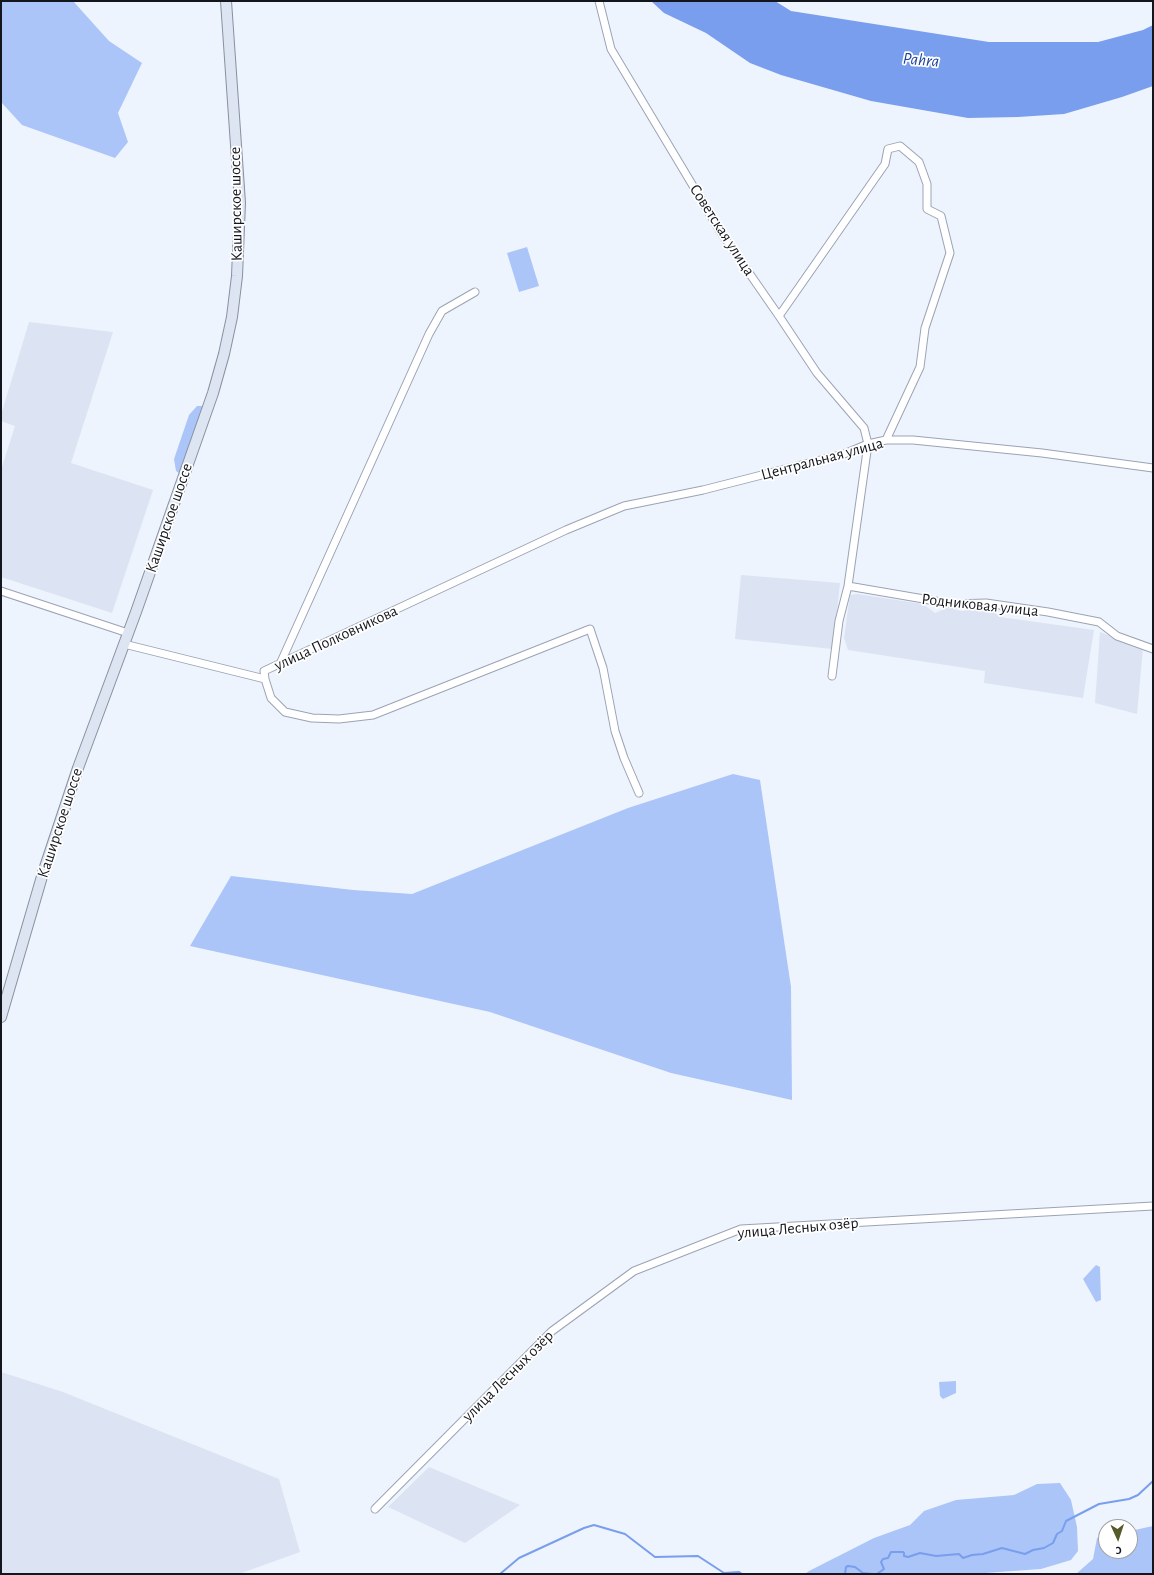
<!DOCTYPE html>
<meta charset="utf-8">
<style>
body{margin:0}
#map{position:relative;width:1154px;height:1575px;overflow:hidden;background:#eef4fe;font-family:"Alegreya Sans",sans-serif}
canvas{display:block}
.frame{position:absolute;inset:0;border:2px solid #13161c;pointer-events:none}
.north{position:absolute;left:1098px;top:1519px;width:40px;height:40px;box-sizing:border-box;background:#fff;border:1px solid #a1a2a4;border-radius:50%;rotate:177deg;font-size:11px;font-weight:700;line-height:16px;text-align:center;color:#13161c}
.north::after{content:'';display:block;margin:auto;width:14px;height:18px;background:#565b29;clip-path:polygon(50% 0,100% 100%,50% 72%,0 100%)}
</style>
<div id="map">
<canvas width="1154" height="1575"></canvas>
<div class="frame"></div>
<div class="north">С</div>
</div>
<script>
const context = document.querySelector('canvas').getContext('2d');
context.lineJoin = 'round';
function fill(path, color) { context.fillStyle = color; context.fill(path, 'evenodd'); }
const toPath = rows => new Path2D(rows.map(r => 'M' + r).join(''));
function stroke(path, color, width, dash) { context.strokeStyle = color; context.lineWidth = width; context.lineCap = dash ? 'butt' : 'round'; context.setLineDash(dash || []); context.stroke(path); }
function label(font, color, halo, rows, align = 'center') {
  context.font = font + ' "Alegreya Sans",sans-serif'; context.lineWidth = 3.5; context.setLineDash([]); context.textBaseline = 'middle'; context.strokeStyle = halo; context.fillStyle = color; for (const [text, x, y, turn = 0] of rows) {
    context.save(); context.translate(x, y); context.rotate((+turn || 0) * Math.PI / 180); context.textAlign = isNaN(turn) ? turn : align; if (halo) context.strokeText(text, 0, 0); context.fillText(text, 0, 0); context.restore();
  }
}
const built = toPath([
 [29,322,113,332,71,463,153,490,112,613,1,577,1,470,15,426,1,421,1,415],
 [741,575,840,583,833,649,735,639],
 [857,594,923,604,935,613,947,608,962,611,987,606,1000,617,1094,630,1083,698,984,683,985,671,848,650,844,638,850,595],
 [1100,632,1143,648,1137,714,1095,703],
 [1,1372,63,1392,279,1479,300,1552,239,1574,1,1574],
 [429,1467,520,1505,465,1543,388,1507]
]);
const green = toPath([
 [1,1,73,1,109,41,142,63,118,113,128,142,115,158,22,125,1,102],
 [527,247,539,286,519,292,507,253],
 [197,406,203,406,179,473,176,471,174,459,189,415],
 [733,774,760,780,791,987,792,1100,671,1073,490,1012,190,946,231,876,353,890,412,894,628,808],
 [1096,1265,1100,1267,1101,1300,1096,1302,1083,1279],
 [956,1381,956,1393,943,1399,940,1396,939,1382],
 [1060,1483,1071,1500,1077,1527,1078,1551,1071,1560,1041,1569,985,1573,805,1574,809,1571,874,1538,910,1525,924,1511,956,1500,1014,1495,1037,1484],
 [1153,1526,1153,1574,1076,1574,1093,1559,1097,1538,1106,1536,1106,1551,1130,1551,1130,1531]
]);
const water = toPath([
 [651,1,775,1,791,11,989,42,1098,42,1143,30,1153,25,1153,86,1122,97,1064,114,1018,117,968,118,871,101,781,75,750,63,706,33,664,13]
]);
const stream = toPath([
 [500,1574,519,1558,584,1528,594,1525,625,1534,655,1557,698,1556,724,1573,739,1572,742,1574],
 [845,1574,846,1567,848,1566,855,1567,863,1573,872,1574],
 [877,1574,884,1569,881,1562,883,1559,888,1558,891,1552,903,1552,904,1553,904,1556,908,1557,920,1553,936,1556,959,1554,963,1558,972,1555,983,1554,1002,1548,1025,1554,1033,1550,1044,1548,1053,1543,1057,1534,1062,1531,1066,1521,1099,1504,1129,1499,1138,1495,1153,1481]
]);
const street = toPath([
 [599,1,611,49,720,231,779,316,817,373,864,428,868,444,848,586,839,621,832,676],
 [779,316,885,164,888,149,900,146,919,162,927,184,927,209,941,216,950,253,925,328,920,367,886,440],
 [848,586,953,604,986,603,1048,612,1099,622,1117,636,1153,649],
 [1,591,128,633],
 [124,644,265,679],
 [280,664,429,334,442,311,475,292],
 [639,793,624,758,615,731,603,668,590,629,373,715,339,719,312,718,285,712,271,698,265,679,264,671,566,530,624,506,703,490,844,454,868,444,886,440,913,440,1042,453,1153,468],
 [375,1509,552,1331,634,1271,741,1229,1153,1206]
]);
const primary = toPath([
 [1,1017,43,873,78,768,136,612,213,393,224,354,232,317,237,276,240,203,226,1]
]);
const streetNames = [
 ["Каширское шоссе",236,204,-91],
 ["Советская улица",722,230,57],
 ["Центральная улица",822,459,-15],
 ["Каширское шоссе",169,518,-71],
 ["Родниковая улица",980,605,6],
 ["улица Полковникова",336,638,-25],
 ["Каширское шоссе",60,823,-72],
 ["улица Лесных озёр",798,1228,-5],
 ["улица Лесных озёр",508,1376,-45]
];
const waterNames = [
 ["Pahra",921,60,5]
];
fill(built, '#dce3f2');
fill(green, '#abc5f9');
fill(water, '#799eed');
stroke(stream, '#799eed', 2);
stroke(street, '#9ba3b4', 9);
stroke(primary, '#8991a2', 12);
stroke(street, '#fff', 7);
stroke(primary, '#dee5f2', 10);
label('16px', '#13161c', '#fff', streetNames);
label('italic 17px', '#1e419b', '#fff', waterNames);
</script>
